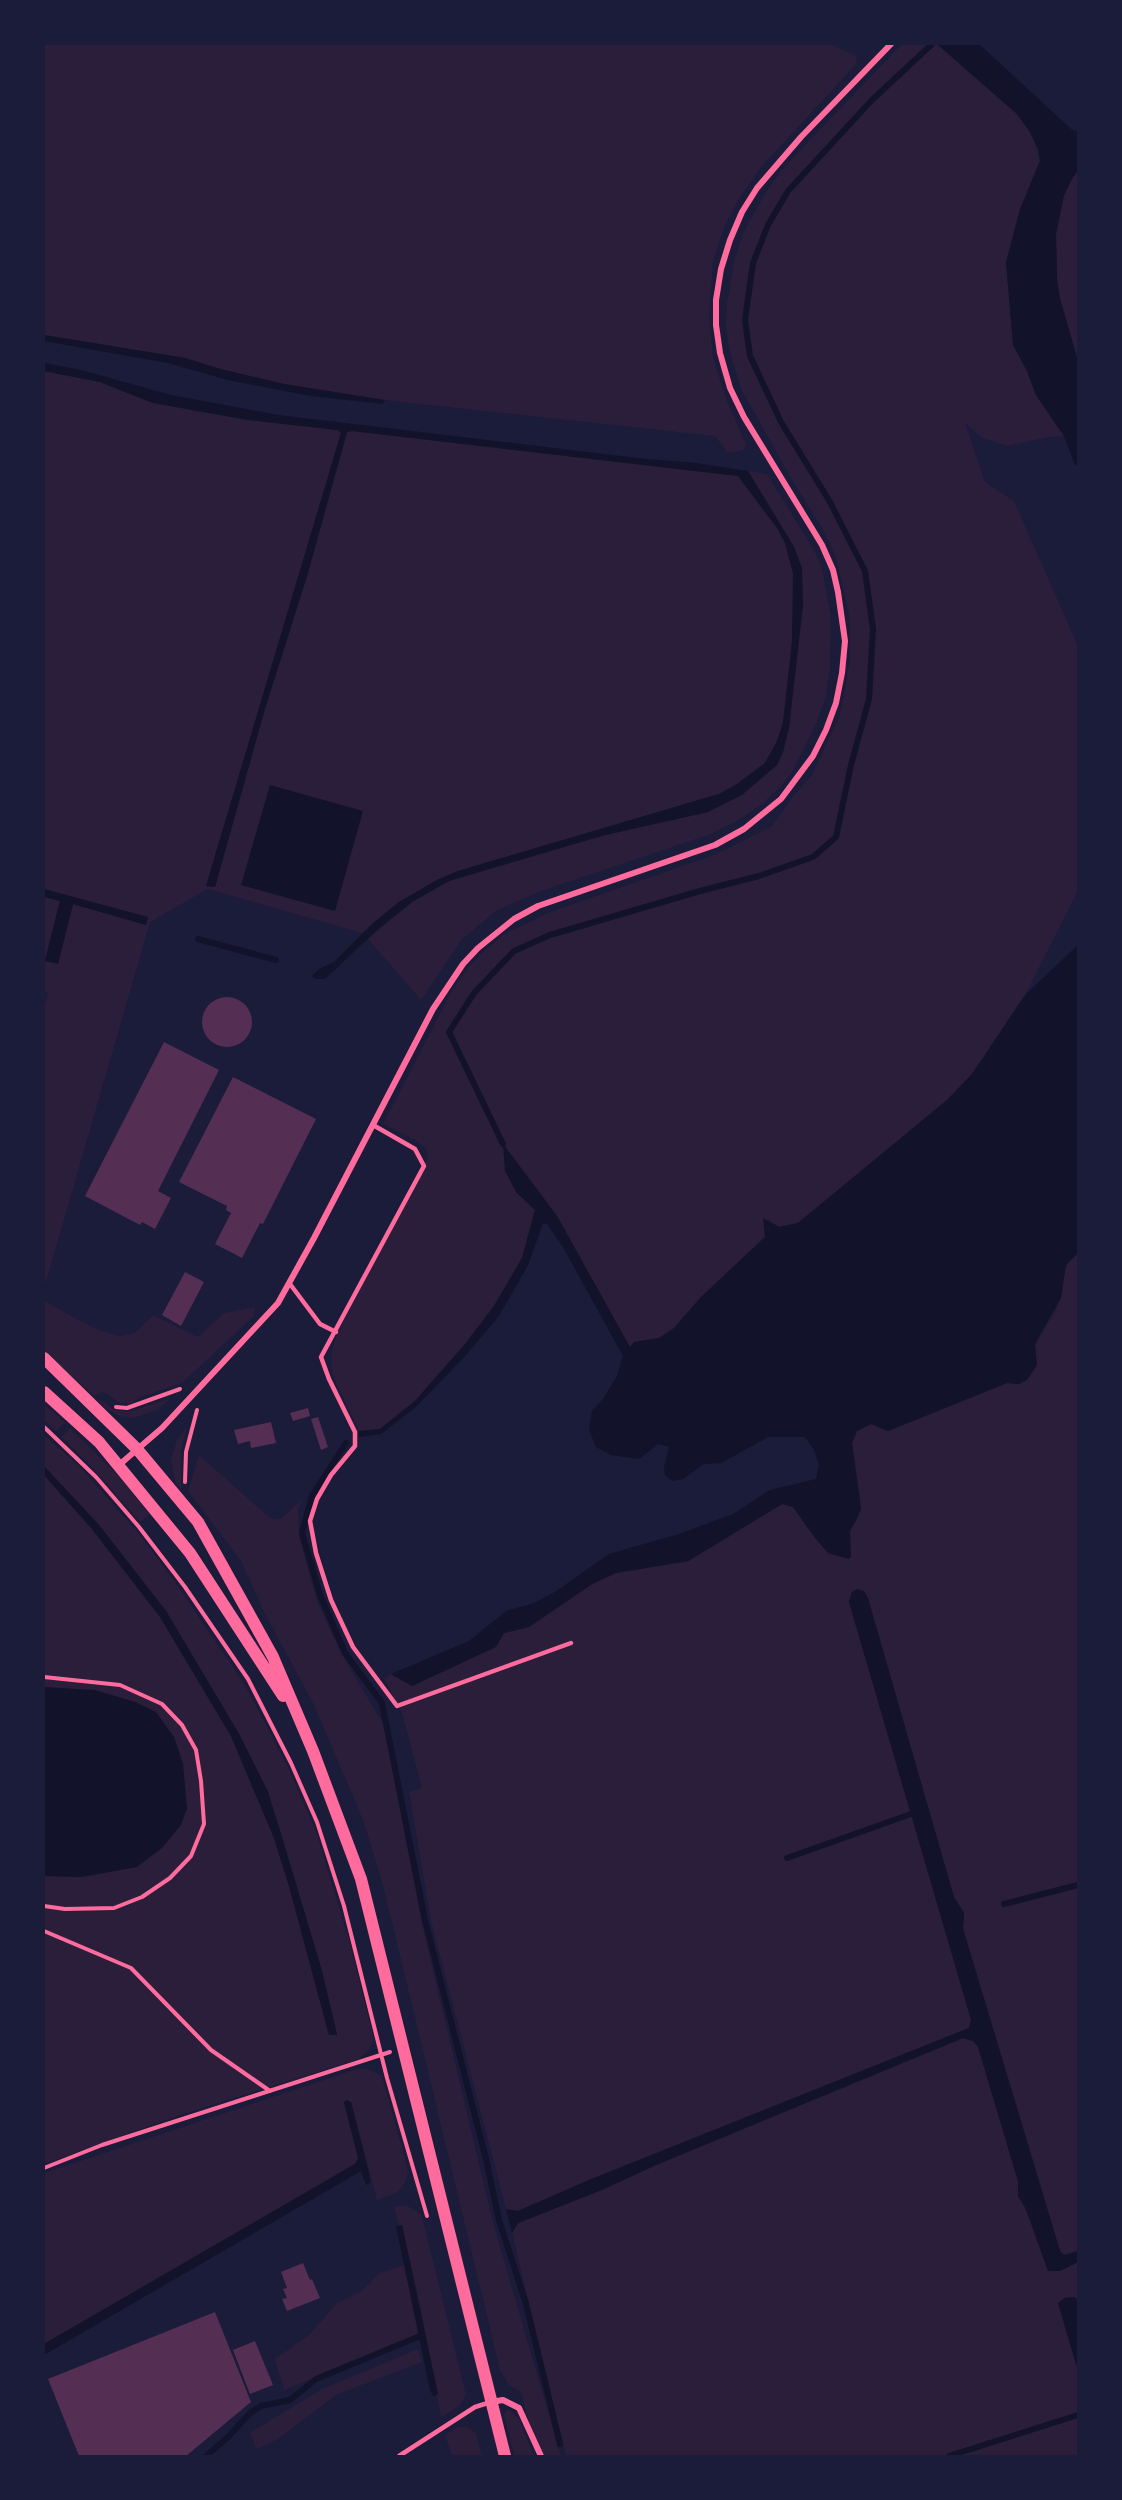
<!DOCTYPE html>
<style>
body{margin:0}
#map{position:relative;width:1122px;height:2500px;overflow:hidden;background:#1b1b3a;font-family:"Source Serif 4",serif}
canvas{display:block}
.frame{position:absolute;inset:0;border:45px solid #1b1b3a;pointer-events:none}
</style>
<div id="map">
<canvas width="1122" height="2500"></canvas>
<div class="frame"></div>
</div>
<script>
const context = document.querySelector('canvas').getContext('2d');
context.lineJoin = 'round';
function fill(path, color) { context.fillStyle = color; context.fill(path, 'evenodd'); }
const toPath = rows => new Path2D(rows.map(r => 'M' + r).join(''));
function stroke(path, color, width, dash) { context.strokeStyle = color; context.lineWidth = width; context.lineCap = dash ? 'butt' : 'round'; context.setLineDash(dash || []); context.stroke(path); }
const green = toPath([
 [44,44,831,44,856,56,857,63,761,167,740,197,725,225,713,261,709,316,713,358,727,401,746,444,744,450,733,452,727,452,715,436,384,400,284,384,220,369,185,358,44,335],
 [902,44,937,44,1017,114,1030,132,1038,150,1040,161,1033,177,1006,262,1013,345,1027,371,1036,395,1064,436,1049,437,1007,446,982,438,965,423,985,482,1014,501,1078,646,1078,891,1025,995,972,1074,947,1100,798,1223,779,1227,768,1220,765,1237,700,1298,674,1328,659,1338,630,1348,557,1216,504,1145,505,1171,517,1193,535,1210,522,1258,494,1306,465,1344,415,1401,380,1429,359,1431,332,1374,331,1354,336,1337,349,1311,428,1157,425,1148,415,1140,383,1124,453,989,468,968,481,954,503,935,525,924,550,912,714,855,772,826,794,795,812,775,840,715,850,660,850,636,849,613,836,558,824,531,795,485,741,389,730,352,726,328,727,302,735,257,744,231,766,192,784,167],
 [1078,171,1078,361,1060,299,1057,280,1056,234,1064,195,1073,177],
 [44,371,100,382,132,395,189,410,249,420,338,430,341,433,206,886,215,887,264,712,307,576,347,432,352,431,738,476,777,528,785,543,793,573,794,599,792,642,783,723,777,741,765,763,737,784,719,794,458,871,437,880,399,902,362,933,208,889,150,922,44,1289,44,1008,48,993,44,992,44,897,60,901,45,960,58,963,73,904,145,924,148,918,44,889],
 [748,471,767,474,814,550,822,568,831,616,830,670,826,696,816,724,792,772,781,786,761,805,735,822,711,834,541,891,496,911,461,940,421,1000,368,939,412,902,449,881,516,860,605,835,708,812,783,752,789,727,803,606,794,547],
 [1078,1253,1078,2251,1064,2255,1060,2251,963,1928,964,1913,954,1897,864,1591,852,1592,849,1602,972,2020,969,2028,589,2180,518,2211,506,2209,431,1921,409,1792,422,1788,402,1713,384,1679,391,1674,413,1686,504,1633,529,1627,592,1584,616,1573,689,1561,782,1504,793,1506,815,1538,851,1556,848,1536,861,1508,852,1443,857,1431,871,1424,888,1431,1007,1383,1019,1384,1037,1365,1035,1345,1056,1310,1066,1265],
 [44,1301,96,1329,119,1336,135,1333,153,1315,198,1337,224,1313,255,1307,254,1316,182,1383,141,1397,130,1404,120,1403,104,1392,94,1396,44,1352],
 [171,1398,157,1410,134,1418,119,1416,108,1410,97,1400,99,1399,113,1409,127,1412],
 [44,1404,65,1422,56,1431,44,1420],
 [187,1426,181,1452,181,1490,175,1481,171,1459,177,1440],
 [70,1428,117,1474,150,1514,142,1521,139,1521,87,1462,61,1437],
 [44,1435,79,1466,136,1530,173,1579,245,1685,288,1767,317,1834,348,1937,374,2040,368,2051,359,2059,174,2117,44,2164,44,1876,82,1877,183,1764,174,1737,66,1689,44,1687,44,1475,92,1529,160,1617,231,1736,274,1838,289,1886,329,2035,337,2034,322,1971,281,1834,268,1792,239,1734,166,1611,99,1525,44,1466],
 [199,1455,270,1518,281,1519,301,1500,298,1510,299,1536,317,1601,341,1653,384,1725,422,1924,494,2226,561,2456,544,2456,527,2416,521,2392,508,2384,500,2370,383,1885,363,1820,314,1705,264,1612,241,1561,188,1491],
 [963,2038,973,2041,978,2047,1018,2181,1018,2196,1060,2271,1078,2262,1078,2299,1074,2297,1058,2303,1078,2371,1078,2456,566,2456,512,2233,518,2223,604,2189,656,2165],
 [357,2069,367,2069,382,2076,408,2170,406,2181,398,2192,377,2200,351,2102,346,2100,344,2103,359,2158,355,2164,44,2344,44,2173],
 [406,2205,421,2214,423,2220,466,2395,460,2405,441,2418,421,2310,402,2225,399,2225,394,2207],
 [405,2265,420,2336,284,2390,275,2359,309,2335,337,2303,362,2291,379,2273],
 [418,2349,422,2362,336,2395,278,2439,257,2449,250,2433,322,2389],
 [507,2410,511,2411,519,2419,534,2456,514,2456,504,2415],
 [458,2427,467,2427,476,2433,482,2456,452,2456,445,2435]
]);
const water = toPath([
 [937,44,979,44,1071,129,1078,132,1078,171,1073,177,1064,195,1056,234,1057,280,1060,299,1078,361,1078,465,1075,465,1064,436,1036,395,1027,371,1013,345,1006,262,1020,209,1040,161,1038,150,1030,132,1017,114],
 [44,335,185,358,220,369,284,384,384,400,383,404,311,396,228,380,168,363,44,341],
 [44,363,81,370,171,395,278,415,646,459,696,463,748,471,794,547,802,568,803,605,789,727,783,752,777,765,742,795,708,812,605,835,449,881,412,902,377,930,325,979,315,979,312,976,319,969,334,962,373,923,399,902,437,880,458,871,719,794,737,784,765,763,777,741,783,723,792,642,793,573,785,543,777,528,738,476,352,431,347,432,307,576,264,712,215,887,206,886,341,433,338,430,249,420,153,403,100,382,44,371],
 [270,785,363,811,335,911,241,885],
 [44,889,148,917,146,925,73,904,58,964,45,961,60,901,44,897],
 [1078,945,1078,1253,1066,1265,1061,1298,1039,1336,1035,1345,1037,1365,1027,1380,1019,1384,1007,1383,888,1431,871,1424,857,1431,852,1443,861,1509,856,1521,850,1530,851,1557,849,1559,828,1553,815,1538,793,1507,782,1504,688,1561,616,1573,592,1584,529,1627,504,1633,496,1647,412,1686,391,1674,469,1641,506,1611,534,1603,555,1592,609,1554,679,1534,733,1514,770,1490,816,1479,819,1465,814,1450,805,1437,768,1437,721,1463,704,1464,683,1479,672,1481,665,1475,664,1467,669,1447,658,1444,639,1459,611,1455,596,1447,589,1430,592,1411,603,1399,617,1376,623,1356,563,1247,547,1224,543,1223,528,1265,511,1295,499,1316,466,1355,417,1406,381,1434,359,1437,359,1431,380,1429,415,1401,465,1344,494,1306,522,1258,535,1210,517,1193,505,1171,503,1144,557,1216,630,1347,634,1342,659,1338,674,1328,700,1298,765,1237,763,1218,779,1227,798,1223,947,1100,972,1074,1025,995],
 [44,1466,99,1525,166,1611,239,1734,268,1792,281,1834,322,1971,337,2035,329,2035,289,1886,274,1838,231,1736,160,1617,92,1529,44,1475],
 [857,1589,864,1591,868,1598,954,1897,964,1913,963,1929,1060,2251,1064,2255,1078,2251,1078,2262,1060,2271,1048,2271,1025,2207,1018,2196,1018,2181,978,2047,973,2041,963,2038,656,2165,604,2189,518,2223,512,2233,506,2209,518,2211,589,2180,969,2028,971,2020,849,1602,852,1592],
 [44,1687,95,1690,135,1702,156,1712,174,1737,183,1764,187,1808,181,1825,162,1848,137,1867,82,1877,44,1876],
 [347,2100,351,2102,371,2182,366,2185,361,2171,44,2355,44,2344,355,2164,358,2158,344,2102],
 [402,2225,438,2394,433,2396,430,2390,396,2226],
 [1074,2297,1078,2299,1078,2371,1058,2303,1064,2298]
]);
const stream = toPath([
 [198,939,276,960],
 [503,1144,449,1032,474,993,514,951,550,935,700,891,759,876,813,857,836,837,851,765,869,699,873,629,865,571,830,502,781,422,750,356,745,320,753,263,768,225,788,191,871,101,932,44],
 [346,1443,312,1496,302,1533,320,1595,345,1653,382,1703,425,1920,486,2159,499,2220,526,2304,560,2444],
 [787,1858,911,1814],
 [1004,1904,1078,1885],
 [206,2456,228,2437,250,2413,261,2406,290,2400,316,2379,420,2336],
 [949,2456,1078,2415]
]);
const building = toPath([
 '202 1022a25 25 0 1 1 50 0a25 25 0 1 1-50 0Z',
 [164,1042,219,1070,158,1191,171,1198,155,1229,142,1222,140,1225,85,1196],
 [233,1077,316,1119,263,1224,260,1223,242,1258,215,1244,231,1213,226,1210,227,1206,179,1182],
 [185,1272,204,1282,181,1326,162,1315],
 [308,1408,310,1416,293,1421,290,1413],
 [318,1417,328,1447,321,1450,311,1419],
 [271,1422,276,1443,251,1448,250,1441,238,1444,234,1430],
 [303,2263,310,2280,312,2279,320,2298,287,2311,282,2299,287,2298,283,2289,287,2288,281,2272],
 [215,2312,251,2402,186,2456,79,2456,48,2379],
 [255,2341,273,2385,250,2394,233,2350]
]);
const path = toPath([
 [116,1407,127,1408,180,1389],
 [44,1427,96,1477,139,1527,185,1587,248,1679,291,1763,317,1822,344,1906,387,2078,427,2216],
 [185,1482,186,1452,197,1410],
 [44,1677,120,1685,162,1704,182,1725,196,1750,201,1781,204,1824,191,1856,170,1878,142,1897,114,1908,65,1909,44,1906],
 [44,1931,131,1968,211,2050,270,2091],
 [44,2168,102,2145,390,2052]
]);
const service = toPath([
 [373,1125,415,1149,424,1166,321,1357,329,1379,355,1432,355,1446,331,1475,317,1499,310,1521,316,1553,331,1600,353,1647,397,1706,571,1643],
 [290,1284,320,1324,336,1332],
 [399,2456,475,2407,491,2402]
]);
const minor = toPath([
 [119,1465,162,1428,278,1303,314,1238,433,1009,463,964,478,948,514,919,538,906,715,845,744,829,781,799,813,756,826,730,836,703,842,673,845,641,838,592,833,570,822,545,744,417,730,388,720,353,716,325,716,300,721,269,730,240,742,212,757,188,801,137,891,44],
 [491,2402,503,2400,519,2408,541,2456]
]);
const secondary = toPath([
 [44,1358,137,1449,198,1522,273,1657,313,1751,361,1879,505,2456],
 [44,1392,99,1442,190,1553,283,1696]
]);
fill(green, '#2a1e3b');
fill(water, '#12122b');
stroke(stream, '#12122b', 6);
fill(building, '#542f53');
stroke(path, '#ff6b9d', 4);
stroke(service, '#ff6b9d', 4.5);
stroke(minor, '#ff6b9d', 6);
stroke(secondary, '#ff6b9d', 12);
</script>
